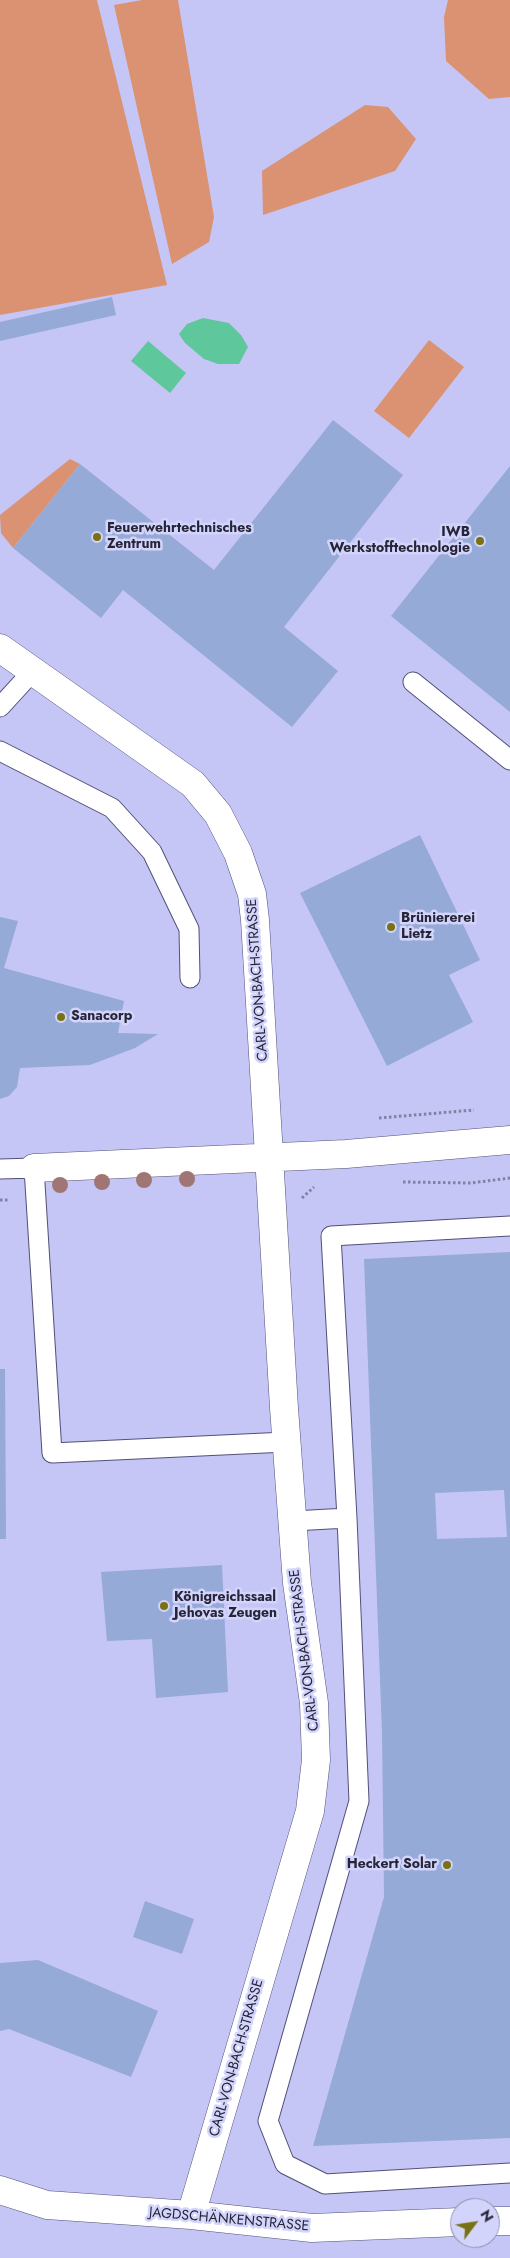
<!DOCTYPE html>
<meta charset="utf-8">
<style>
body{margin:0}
#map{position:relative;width:510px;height:2258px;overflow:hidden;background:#c5c6f6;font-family:Jost,sans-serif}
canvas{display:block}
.north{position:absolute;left:450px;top:2198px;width:50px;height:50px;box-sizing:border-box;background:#d3d4fb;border:1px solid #8d8ead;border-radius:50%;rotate:59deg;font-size:14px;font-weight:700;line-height:20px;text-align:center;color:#252537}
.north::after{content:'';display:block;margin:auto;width:18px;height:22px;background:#797112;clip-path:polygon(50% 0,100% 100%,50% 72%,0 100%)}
</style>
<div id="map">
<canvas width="510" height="2258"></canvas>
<div class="north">N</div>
</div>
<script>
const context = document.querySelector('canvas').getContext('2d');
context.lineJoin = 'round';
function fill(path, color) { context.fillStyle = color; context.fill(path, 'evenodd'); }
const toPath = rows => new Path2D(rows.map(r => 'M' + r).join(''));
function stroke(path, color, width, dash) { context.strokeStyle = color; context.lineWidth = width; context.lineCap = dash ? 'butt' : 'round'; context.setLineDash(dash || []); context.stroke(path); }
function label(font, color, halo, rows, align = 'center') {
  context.font = font + ' Jost,sans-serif'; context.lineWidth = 5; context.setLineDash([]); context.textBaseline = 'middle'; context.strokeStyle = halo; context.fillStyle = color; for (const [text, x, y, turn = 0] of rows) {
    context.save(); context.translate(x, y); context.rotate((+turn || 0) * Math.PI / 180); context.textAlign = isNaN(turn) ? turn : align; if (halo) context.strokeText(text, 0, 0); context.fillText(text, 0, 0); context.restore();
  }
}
const green = toPath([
 [0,0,97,0,167,285,0,315],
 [142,0,178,0,214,217,209,242,172,264,114,5],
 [448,0,510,0,510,97,489,99,446,61,444,17],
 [365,105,388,107,416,139,395,171,263,215,262,171],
 [429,340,464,367,409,438,374,411],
 [70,459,80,464,13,548,1,533,0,515]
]);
const water = toPath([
 [203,318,229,323,241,335,248,347,239,364,218,364,204,359,185,343,179,334,187,324],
 [148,341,186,373,170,393,131,361]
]);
const building = toPath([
 [112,297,116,315,0,341,0,322],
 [333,420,403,475,284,627,338,671,292,727,123,590,101,618,13,548,80,464,214,570],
 [510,466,510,712,391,616],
 [420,835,480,960,449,975,473,1022,387,1066,300,893],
 [0,917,18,921,4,968,124,1001,118,1033,158,1034,135,1048,90,1065,20,1068,17,1087,9,1096,0,1099],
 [510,1252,510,2138,313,2146,384,1897,382,1732,364,1259],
 [504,1490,507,1537,437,1539,435,1493],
 [0,1369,5,1369,6,1539,0,1539],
 [222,1565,228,1692,156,1698,152,1639,107,1641,101,1572],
 [145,1901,194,1919,182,1954,133,1937],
 [38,1960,158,2011,131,2077,9,2029,0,2031,0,1963]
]);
const path = toPath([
 [379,1118,474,1110],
 [403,1182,471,1183,510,1178],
 [302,1198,314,1187],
 [0,1200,10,1200]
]);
const lane = toPath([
 [413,682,510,760],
 [0,707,33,671],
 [0,751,112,808,152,852,189,929,190,978],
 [0,1169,34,1168,52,1453,286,1442],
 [510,1226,331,1236,347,1518,359,1801,268,2121,285,2164,325,2184,510,2173],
 [293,1521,347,1518]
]);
const street = toPath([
 [0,648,193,784,218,814,238,853,252,894,255,920,284,1408,297,1583,314,1703,316,1760,310,1811,191,2215],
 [34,1168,346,1154,510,1140],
 [0,2190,47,2205,191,2215,312,2228,460,2222],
 [490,2221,510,2221]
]);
const trees = [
 [187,1179],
 [144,1180],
 [102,1182],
 [60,1185]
];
const markers = [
 [97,537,5,"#797112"],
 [480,541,5,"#797112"],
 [391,927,5,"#797112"],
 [61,1017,5,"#797112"],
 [164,1606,5,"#797112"],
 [447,1865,5,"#797112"]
];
const poiNames = [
 ["Feuerwehrtechnisches",107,529],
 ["Zentrum",107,545],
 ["IWB",470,533,"right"],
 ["Werkstofftechnologie",470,549,"right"],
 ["Brüniererei",401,919],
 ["Lietz",401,935],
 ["Sanacorp",71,1017],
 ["Königreichssaal",174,1598],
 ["Jehovas Zeugen",174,1614],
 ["Heckert Solar",437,1865,"right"]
];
const streetNames = [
 ["CARL-VON-BACH-STRASSE",258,980,-94],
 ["CARL-VON-BACH-STRASSE",305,1650,-97],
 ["CARL-VON-BACH-STRASSE",237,2058,-74],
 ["JAGDSCHÄNKENSTRASSE",229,2220,5]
];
fill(green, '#da9272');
fill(water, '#5fc79c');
fill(building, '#95aad6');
stroke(lane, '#515079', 21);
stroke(street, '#515079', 29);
stroke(path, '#8181a4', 3, [2.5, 2.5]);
stroke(lane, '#fff', 19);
stroke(street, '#fff', 28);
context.fillStyle = '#a07674';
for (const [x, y] of trees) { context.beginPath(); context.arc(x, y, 8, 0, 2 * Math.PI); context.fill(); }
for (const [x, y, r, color] of markers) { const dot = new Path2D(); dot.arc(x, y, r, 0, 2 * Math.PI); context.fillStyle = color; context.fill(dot); stroke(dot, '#d3d4fb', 2); }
label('bold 14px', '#252537', '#d3d4fb', poiNames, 'left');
label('14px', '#252537', '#d3d4fb', streetNames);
</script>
